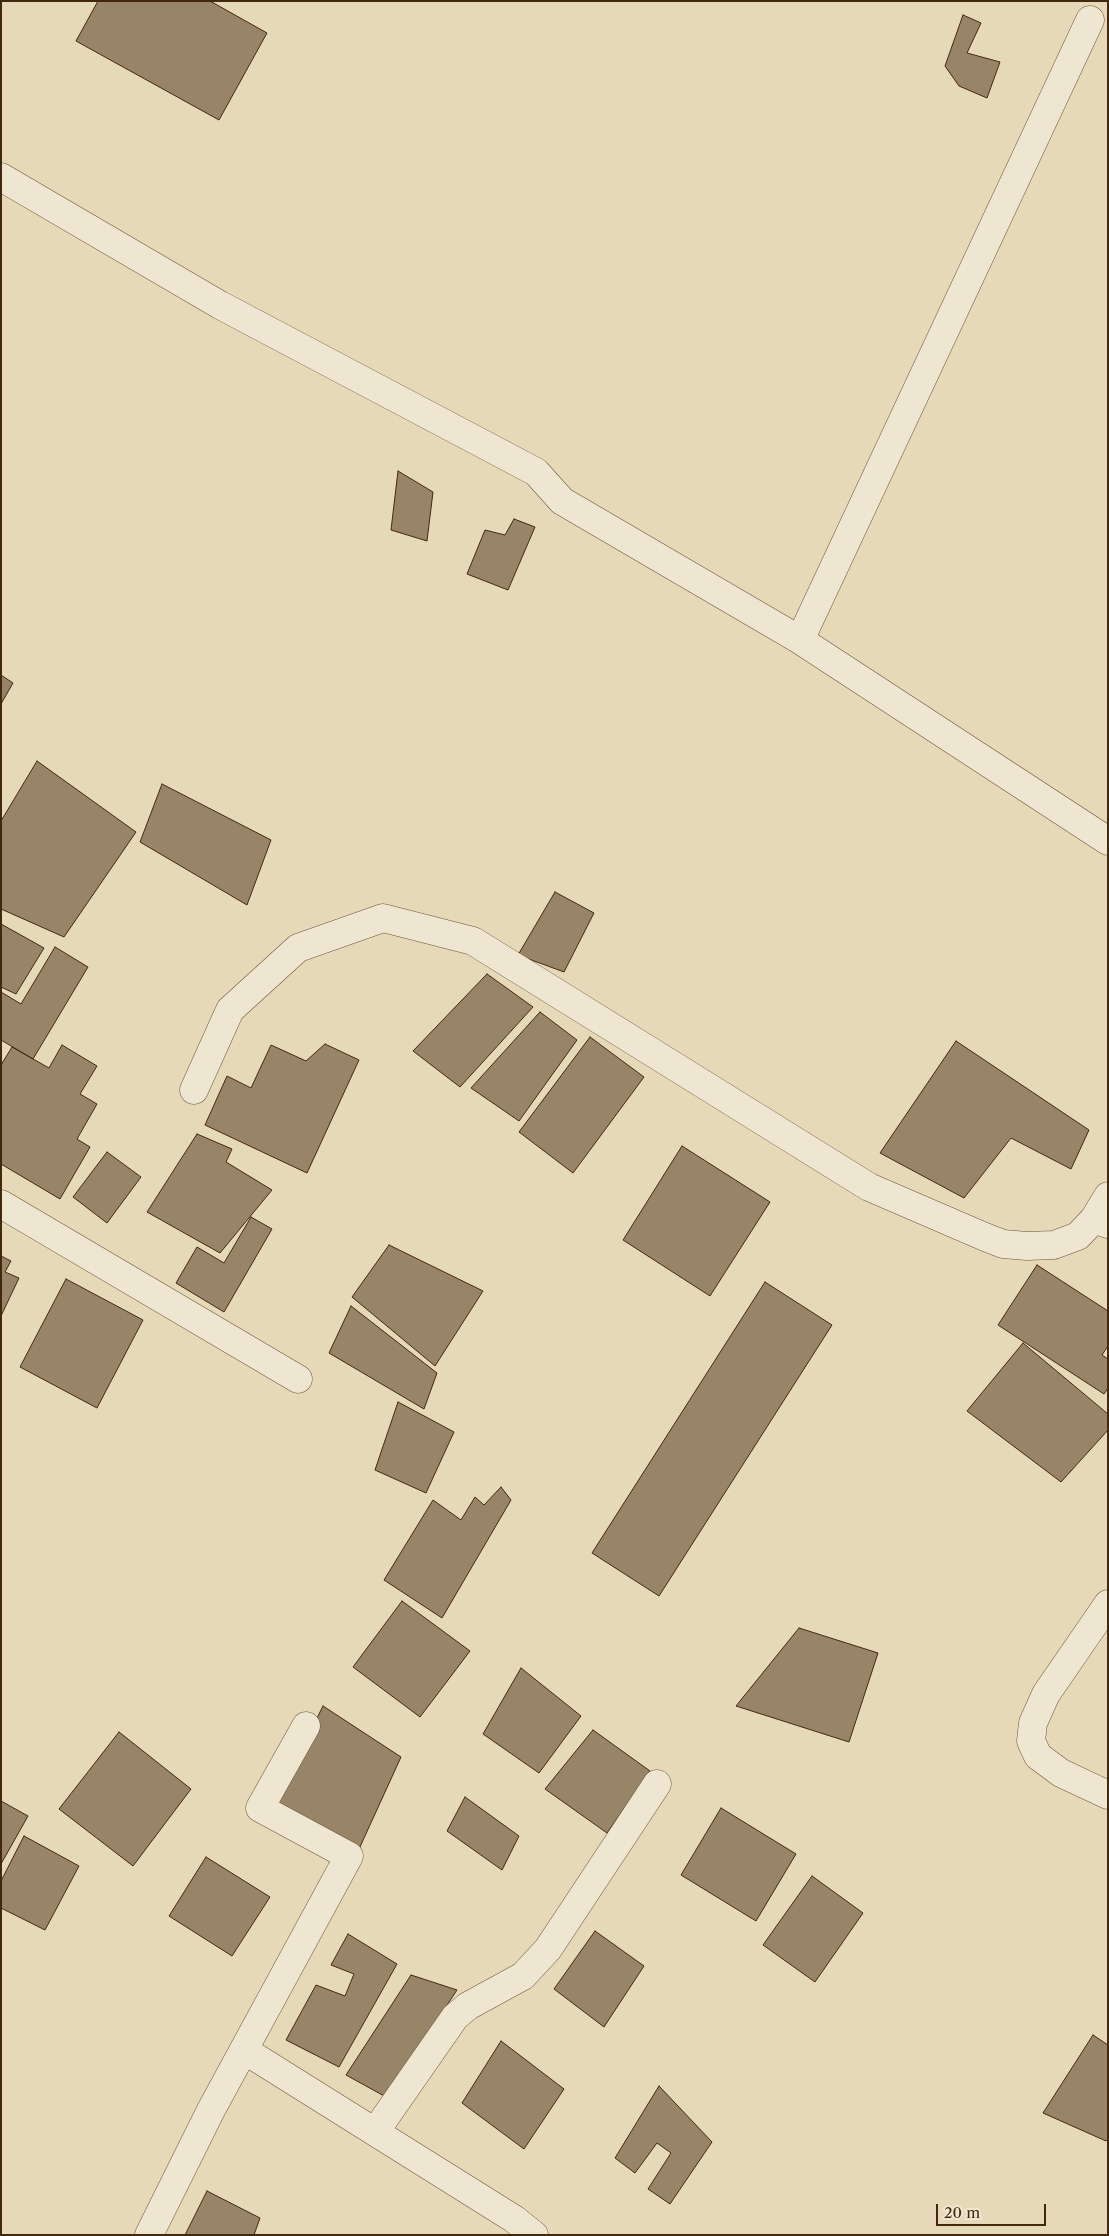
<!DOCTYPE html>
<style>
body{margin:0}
#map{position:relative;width:1109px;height:2236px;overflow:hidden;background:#e6d9b8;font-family:"Libre Caslon Text",serif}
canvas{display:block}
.frame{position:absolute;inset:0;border:2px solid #432810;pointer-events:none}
.scale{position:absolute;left:936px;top:2204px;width:110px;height:22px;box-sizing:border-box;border:2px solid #432810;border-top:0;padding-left:6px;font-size:15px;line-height:18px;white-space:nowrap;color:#432810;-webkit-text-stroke:4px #efe6d1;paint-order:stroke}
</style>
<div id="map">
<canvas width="1109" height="2236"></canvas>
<div class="frame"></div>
<div class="scale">20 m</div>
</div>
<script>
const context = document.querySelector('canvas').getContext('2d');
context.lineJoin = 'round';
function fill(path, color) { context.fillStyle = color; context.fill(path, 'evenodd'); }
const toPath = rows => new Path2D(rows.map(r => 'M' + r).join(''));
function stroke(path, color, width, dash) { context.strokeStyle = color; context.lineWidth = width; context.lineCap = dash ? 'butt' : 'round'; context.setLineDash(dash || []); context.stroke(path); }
const building = toPath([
 [98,1,210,1,267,33,219,120,76,41,98,1],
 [963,15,981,23,967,53,1000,62,987,98,959,86,945,66,963,15],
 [398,471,433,492,427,541,391,530,398,471],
 [514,519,535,527,508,590,467,574,485,530,505,535,514,519],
 [1,675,13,683,1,704,1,675],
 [37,761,136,832,64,937,1,909,1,821,37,761],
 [162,784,271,840,247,905,140,842,162,784],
 [555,892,594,913,564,972,518,955,555,892],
 [1,924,44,948,16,994,1,987,1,924],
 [55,947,88,967,33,1059,1,1040,1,992,21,1004,55,947],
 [487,974,533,1007,460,1087,413,1051,487,974],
 [540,1012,577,1040,519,1121,471,1088,540,1012],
 [590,1037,644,1077,573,1173,519,1132,590,1037],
 [956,1041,1089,1130,1071,1169,1011,1138,964,1198,880,1153,956,1041],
 [325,1044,359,1060,307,1173,205,1125,227,1076,251,1088,271,1045,306,1061,325,1044],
 [62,1045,97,1066,80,1094,97,1104,77,1139,90,1147,60,1199,1,1164,1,1065,12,1047,49,1068,62,1045],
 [197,1134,232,1149,226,1162,272,1190,220,1253,147,1212,197,1134],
 [682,1146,770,1202,710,1296,623,1240,682,1146],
 [107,1152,141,1177,107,1223,73,1197,107,1152],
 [251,1217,272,1229,224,1312,176,1283,197,1247,224,1263,251,1217],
 [389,1245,483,1291,435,1366,352,1297,389,1245],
 [1,1256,11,1261,5,1272,19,1278,1,1316,1,1256],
 [1037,1265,1108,1311,1108,1346,1102,1355,1108,1359,1108,1388,1104,1394,998,1325,1037,1265],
 [66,1279,143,1320,97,1408,20,1367,66,1279],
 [765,1282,832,1325,659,1596,592,1553,765,1282],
 [351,1306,437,1373,424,1409,329,1353,351,1306],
 [1023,1343,1108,1414,1108,1430,1061,1482,967,1411,1023,1343],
 [398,1402,454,1432,426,1493,375,1470,398,1402],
 [501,1487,511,1500,442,1618,384,1580,433,1500,461,1520,475,1497,484,1505,501,1487],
 [402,1601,470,1651,420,1717,353,1667,402,1601],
 [799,1628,878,1653,849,1742,736,1706,799,1628],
 [521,1668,581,1716,539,1773,483,1734,521,1668],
 [323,1706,401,1757,359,1849,273,1807,323,1706],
 [593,1730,650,1771,607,1833,545,1789,593,1730],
 [119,1732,191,1789,133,1866,59,1809,119,1732],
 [465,1797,519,1836,502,1870,447,1831,465,1797],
 [1,1801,28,1816,1,1864,1,1801],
 [721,1808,796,1854,756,1921,681,1875,721,1808],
 [24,1836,79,1866,45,1930,1,1908,1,1881,24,1836],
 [206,1857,270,1897,232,1956,169,1916,206,1857],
 [812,1876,863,1913,815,1982,763,1945,812,1876],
 [595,1931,644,1966,604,2027,554,1989,595,1931],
 [348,1934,397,1964,339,2067,286,2040,316,1985,345,1996,354,1974,331,1965,348,1934],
 [411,1975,457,1990,386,2097,346,2075,411,1975],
 [1093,2035,1108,2045,1108,2139,1106,2141,1043,2113,1093,2035],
 [501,2041,564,2089,524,2149,462,2103,501,2041],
 [659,2086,712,2142,670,2204,648,2189,671,2153,657,2143,635,2173,615,2158,659,2086],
 [207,2191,260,2218,254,2235,185,2235,207,2191]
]);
const street = toPath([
 [1,177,220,305,536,472,562,501,800,640,1108,841],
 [800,640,1090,20],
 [194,1090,230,1010,298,948,383,918,473,941,869,1187,985,1237,1003,1244,1027,1246,1054,1245,1078,1236,1094,1219],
 [1108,1196,1094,1219,1108,1224],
 [1,1204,298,1379],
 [1108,1604,1046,1694,1033,1723,1031,1741,1038,1756,1061,1773,1108,1795],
 [244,2050,514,2219,534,2235],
 [375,2132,455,2017,468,2006,523,1976,548,1949,657,1784],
 [149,2235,211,2110,349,1856,260,1808,306,1726]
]);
fill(building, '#988467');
stroke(building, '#432810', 1);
stroke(street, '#6c543a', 29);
stroke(street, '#efe6d1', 28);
</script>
